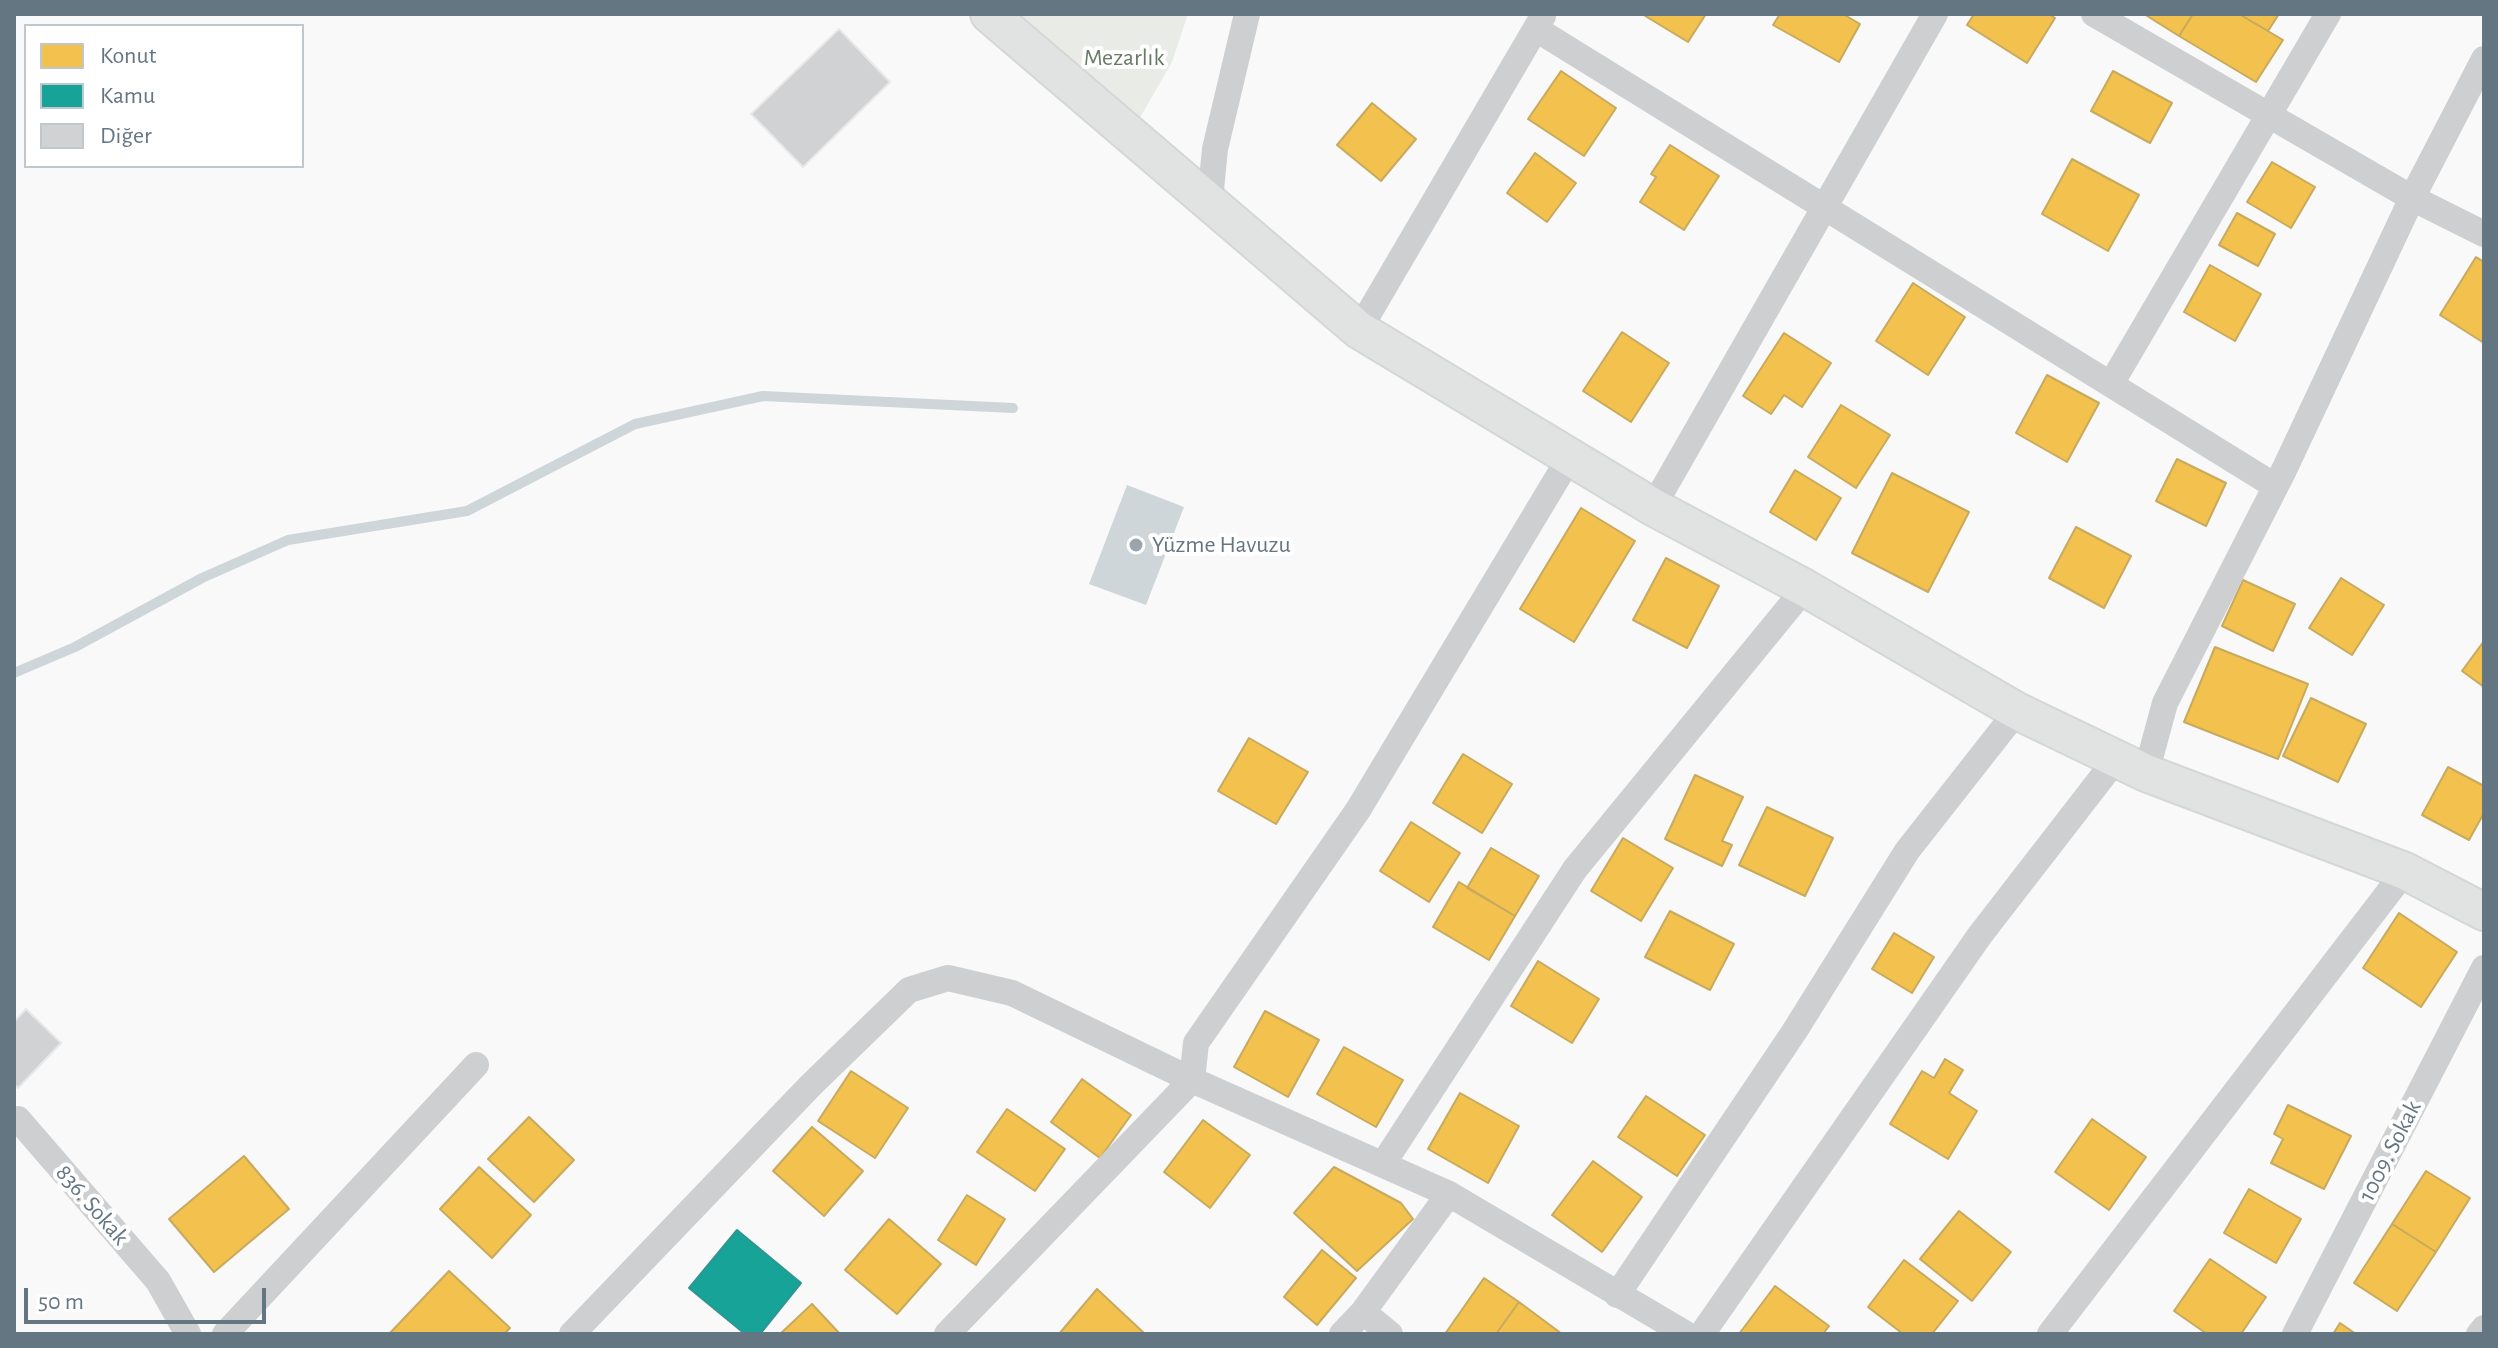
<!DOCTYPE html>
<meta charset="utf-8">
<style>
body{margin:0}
#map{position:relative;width:2498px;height:1348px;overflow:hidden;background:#f9f9f9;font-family:"Alegreya Sans",sans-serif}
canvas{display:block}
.frame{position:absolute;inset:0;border:16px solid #657683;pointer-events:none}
.legend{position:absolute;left:24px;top:24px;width:280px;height:144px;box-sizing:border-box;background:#fff;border:2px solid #c1c8cd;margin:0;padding:10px 14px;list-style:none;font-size:24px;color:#657683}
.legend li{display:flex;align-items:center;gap:16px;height:40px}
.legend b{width:40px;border:2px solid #c1c8cd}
.scale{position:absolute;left:24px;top:1288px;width:242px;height:36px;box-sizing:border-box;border:4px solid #657683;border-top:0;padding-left:10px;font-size:24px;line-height:28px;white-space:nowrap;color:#657683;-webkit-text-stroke:6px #fff;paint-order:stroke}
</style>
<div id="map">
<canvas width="2498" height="1348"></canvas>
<div class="frame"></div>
<ul class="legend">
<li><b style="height:22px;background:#f2c14e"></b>Konut</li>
<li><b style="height:22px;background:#17a398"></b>Kamu</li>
<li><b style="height:22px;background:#d0d2d3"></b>Diğer</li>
</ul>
<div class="scale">50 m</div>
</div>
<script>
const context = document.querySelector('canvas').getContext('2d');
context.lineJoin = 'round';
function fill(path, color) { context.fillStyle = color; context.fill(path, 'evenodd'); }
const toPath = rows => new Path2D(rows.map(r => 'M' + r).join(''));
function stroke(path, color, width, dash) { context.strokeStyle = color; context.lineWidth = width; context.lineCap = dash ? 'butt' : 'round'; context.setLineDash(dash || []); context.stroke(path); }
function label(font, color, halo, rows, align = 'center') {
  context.font = font + ' "Alegreya Sans",sans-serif'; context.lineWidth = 8; context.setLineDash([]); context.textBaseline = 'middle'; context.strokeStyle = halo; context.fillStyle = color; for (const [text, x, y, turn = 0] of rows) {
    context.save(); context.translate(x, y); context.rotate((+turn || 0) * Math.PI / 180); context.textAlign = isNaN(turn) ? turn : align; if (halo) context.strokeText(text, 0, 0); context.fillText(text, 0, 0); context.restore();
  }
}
const green = toPath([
 [1014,14,1188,14,1172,62,1135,126]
]);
const water = toPath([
 [1127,485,1184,507,1146,605,1089,584]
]);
const homes = toPath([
 [1642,14,1706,14,1688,42,1642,14],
 [1780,14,1843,14,1860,24,1839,62,1773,25,1780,14],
 [1974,14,2049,14,2055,18,2027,63,1967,25,1974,14],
 [2144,14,2193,14,2179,36,2144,14],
 [2193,14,2239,14,2283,40,2256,82,2179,36,2193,14],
 [2239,14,2279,14,2268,31,2239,14],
 [1561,71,1616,108,1584,156,1528,119,1561,71],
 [2113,71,2172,103,2150,143,2091,111,2113,71],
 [1372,103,1416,139,1381,181,1337,145,1372,103],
 [1670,145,1719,176,1684,230,1640,202,1656,177,1651,174,1670,145],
 [1535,153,1576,183,1547,222,1507,193,1535,153],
 [2072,159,2139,195,2108,251,2042,214,2072,159],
 [2272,162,2315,187,2291,228,2247,202,2272,162],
 [2237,213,2275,234,2258,266,2219,245,2237,213],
 [2476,257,2484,262,2484,343,2440,315,2476,257],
 [2210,265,2261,294,2235,341,2184,312,2210,265],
 [1913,283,1965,317,1928,375,1876,341,1913,283],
 [1622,332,1669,363,1631,422,1583,391,1622,332],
 [1784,333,1831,363,1802,407,1784,395,1771,414,1743,396,1784,333],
 [2047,375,2099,403,2067,462,2016,433,2047,375],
 [1841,405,1890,435,1856,488,1808,457,1841,405],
 [2177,459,2226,483,2206,526,2156,501,2177,459],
 [1795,470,1841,498,1816,540,1770,512,1795,470],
 [1892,473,1969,512,1928,592,1852,553,1892,473],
 [1581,508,1635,541,1574,642,1520,609,1581,508],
 [2076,527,2131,556,2104,608,2049,578,2076,527],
 [1666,558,1719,586,1687,648,1633,620,1666,558],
 [2341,578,2384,605,2352,655,2309,628,2341,578],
 [2243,580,2295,604,2273,651,2222,626,2243,580],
 [2484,641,2484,687,2462,671,2484,641],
 [2215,647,2308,684,2278,759,2184,722,2215,647],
 [2311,698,2366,724,2338,782,2283,756,2311,698],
 [1249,738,1308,772,1276,824,1218,791,1249,738],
 [1463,754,1512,784,1482,833,1433,803,1463,754],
 [2448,767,2484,786,2484,813,2469,840,2422,815,2448,767],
 [1695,775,1743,797,1722,841,1732,845,1722,866,1665,839,1695,775],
 [1767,807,1833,838,1805,896,1739,865,1767,807],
 [1411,822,1460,853,1429,902,1380,871,1411,822],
 [1623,838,1673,868,1641,921,1591,891,1623,838],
 [1491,848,1539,876,1515,916,1467,888,1491,848],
 [1459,882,1515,916,1489,960,1433,927,1459,882],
 [1670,911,1734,944,1710,990,1645,957,1670,911],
 [2399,913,2457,952,2421,1007,2363,968,2399,913],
 [1894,933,1934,957,1912,993,1872,969,1894,933],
 [1538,961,1599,999,1572,1043,1511,1006,1538,961],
 [1265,1011,1319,1040,1288,1097,1234,1067,1265,1011],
 [1344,1047,1403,1080,1376,1127,1317,1094,1344,1047],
 [1945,1059,1963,1070,1949,1093,1977,1111,1948,1159,1890,1124,1922,1071,1934,1078,1945,1059],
 [851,1071,908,1108,875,1158,818,1121,851,1071],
 [1082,1079,1131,1115,1100,1158,1051,1122,1082,1079],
 [1460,1093,1519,1126,1488,1183,1428,1149,1460,1093],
 [1646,1096,1705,1135,1677,1176,1618,1137,1646,1096],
 [2288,1105,2351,1136,2324,1189,2271,1163,2283,1139,2274,1134,2288,1105],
 [1007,1109,1065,1149,1035,1191,977,1152,1007,1109],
 [529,1117,574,1160,534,1202,488,1159,529,1117],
 [2092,1119,2146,1157,2109,1210,2055,1172,2092,1119],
 [1203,1120,1250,1155,1210,1208,1164,1172,1203,1120],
 [812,1127,863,1171,824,1216,773,1171,812,1127],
 [244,1156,289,1209,214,1272,169,1219,244,1156],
 [1593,1161,1642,1197,1602,1252,1552,1215,1593,1161],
 [479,1167,531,1215,492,1258,440,1209,479,1167],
 [1334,1167,1401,1203,1413,1219,1357,1271,1294,1213,1334,1167],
 [2426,1171,2470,1198,2436,1252,2392,1224,2426,1171],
 [2249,1189,2301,1219,2276,1263,2224,1233,2249,1189],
 [967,1195,1005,1219,976,1265,938,1240,967,1195],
 [1959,1211,2011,1252,1972,1301,1920,1259,1959,1211],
 [889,1219,941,1264,897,1314,845,1270,889,1219],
 [2392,1224,2436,1252,2397,1311,2354,1283,2392,1224],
 [1322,1250,1356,1278,1317,1325,1284,1297,1322,1250],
 [2210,1259,2266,1297,2241,1334,2207,1334,2174,1311,2210,1259],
 [1904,1260,1958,1301,1932,1334,1903,1334,1868,1307,1904,1260],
 [449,1271,510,1328,504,1334,389,1334,449,1271],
 [1484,1278,1519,1302,1496,1334,1445,1334,1484,1278],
 [1775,1286,1829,1326,1823,1334,1739,1334,1775,1286],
 [1097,1289,1145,1334,1059,1334,1097,1289],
 [1519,1302,1562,1334,1496,1334,1519,1302],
 [812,1304,840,1334,780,1334,812,1304],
 [2340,1323,2356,1334,2333,1334,2340,1323]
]);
const public = toPath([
 [737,1230,801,1283,760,1334,745,1334,689,1288,737,1230]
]);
const stream = toPath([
 [14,673,75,647,202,578,288,540,467,511,635,424,763,396,1013,408]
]);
const building = toPath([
 [839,29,890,82,803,167,751,114,839,29],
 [26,1009,61,1043,18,1088,14,1084,14,1022,26,1009]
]);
const street = toPath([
 [2094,14,2412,198,2484,234],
 [1536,29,2275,486],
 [1210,200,1215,149,1247,14],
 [1359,330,1543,16],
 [2111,384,2328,14],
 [1653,507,1935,14],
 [2146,773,2165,703,2284,470,2412,198,2484,59],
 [18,1119,158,1281,188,1334],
 [1383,1164,1575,869,1805,588],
 [1617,1295,1794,1032,1907,851,2017,711],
 [1363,1312,1390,1334],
 [225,1334,476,1065],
 [572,1334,811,1085,909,990,948,978,1012,993,1192,1080,1449,1194,1686,1334],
 [947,1334,1192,1080,1196,1043,1358,810,1570,457],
 [1342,1334,1363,1312,1449,1194],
 [1702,1334,1980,935,2117,758],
 [2050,1334,2405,871],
 [2295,1334,2484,968],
 [2479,1334,2484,1328]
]);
const secondary = toPath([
 [989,14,1359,330,1653,507,1805,588,2017,711,2146,773,2405,871,2484,912]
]);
const markers = [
 [1136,545,8,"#99a4ac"]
];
const parkNames = [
 ["Mezarlık",1124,58]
];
const poiNames = [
 ["Yüzme Havuzu",1152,545]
];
const streetNames = [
 ["1009. Sokak",2390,1151,-63],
 ["836. Sokak",92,1205,49]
];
fill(green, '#e8ebe6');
fill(water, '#ced6d9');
fill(homes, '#f2c14e');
stroke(homes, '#c8aa5e', 2);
fill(public, '#17a398');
stroke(public, '#2e9692', 2);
stroke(stream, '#ced6d9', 10);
fill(building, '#d0d2d3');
stroke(building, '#e8e8e8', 2);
stroke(secondary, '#d5d6d7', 40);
stroke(street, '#cecfd0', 26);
stroke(secondary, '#e1e2e2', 36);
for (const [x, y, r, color] of markers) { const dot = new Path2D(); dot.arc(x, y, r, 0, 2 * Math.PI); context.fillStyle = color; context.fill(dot); stroke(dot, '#fff', 3); }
label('24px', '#687a64', '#fff', parkNames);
label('24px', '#657683', '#fff', poiNames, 'left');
label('24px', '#657683', '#fff', streetNames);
</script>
